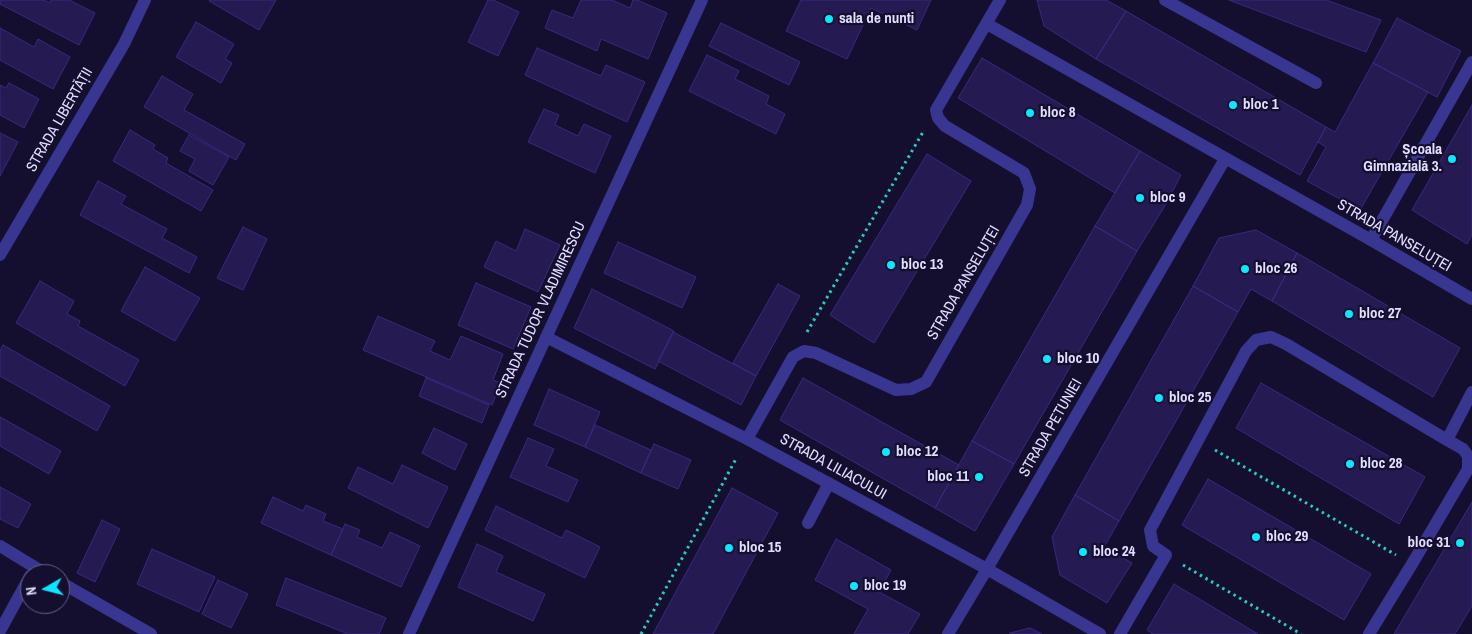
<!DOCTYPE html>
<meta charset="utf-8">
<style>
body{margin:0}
#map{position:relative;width:1472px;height:634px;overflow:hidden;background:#150f2f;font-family:"Archivo Narrow",sans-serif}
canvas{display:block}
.north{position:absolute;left:20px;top:564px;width:50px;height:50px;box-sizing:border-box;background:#150f2f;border:1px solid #676282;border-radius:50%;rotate:262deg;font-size:14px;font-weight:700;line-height:20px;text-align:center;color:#e1deff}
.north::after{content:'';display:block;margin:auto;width:18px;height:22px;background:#0ae7ff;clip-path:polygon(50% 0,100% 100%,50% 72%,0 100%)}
</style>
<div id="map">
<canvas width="1472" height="634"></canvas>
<div class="north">N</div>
</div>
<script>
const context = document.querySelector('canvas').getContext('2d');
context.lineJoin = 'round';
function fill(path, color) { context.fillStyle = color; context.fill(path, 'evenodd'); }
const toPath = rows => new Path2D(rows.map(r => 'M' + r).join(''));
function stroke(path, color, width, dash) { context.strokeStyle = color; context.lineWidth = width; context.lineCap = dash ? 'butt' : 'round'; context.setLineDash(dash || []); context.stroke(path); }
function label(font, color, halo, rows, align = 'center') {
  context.font = font + ' "Archivo Narrow",sans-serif'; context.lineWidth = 4.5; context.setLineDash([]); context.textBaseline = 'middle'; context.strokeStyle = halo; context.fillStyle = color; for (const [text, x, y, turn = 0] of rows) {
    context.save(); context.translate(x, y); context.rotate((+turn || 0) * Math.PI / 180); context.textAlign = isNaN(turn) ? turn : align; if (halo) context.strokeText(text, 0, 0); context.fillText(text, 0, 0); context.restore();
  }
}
const building = toPath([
 [0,0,44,0,50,3,51,0,69,0,95,13,79,45,0,4,0,0],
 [210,0,276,0,259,30,209,1,210,0],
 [488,0,493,0,519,12,498,56,468,42,488,0],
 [581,0,612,0,630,8,633,0,637,0,667,13,648,59,601,39,597,51,545,28,552,10,573,18,581,0],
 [801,0,931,0,917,30,871,8,847,59,786,31,801,0],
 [1037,0,1106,0,1126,11,1096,59,1044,26,1037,0],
 [1229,0,1326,0,1381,20,1366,52,1229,0],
 [1126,11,1326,127,1300,175,1096,59,1126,11],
 [1397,18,1461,51,1437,97,1373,63,1397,18],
 [196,22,234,44,225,59,232,63,221,83,176,57,196,22],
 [721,23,800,62,789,85,709,46,721,23],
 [0,28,34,47,38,39,70,57,53,89,0,60,0,28],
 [537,48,601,76,606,65,645,82,627,122,525,75,537,48],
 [707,55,739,71,735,79,769,96,766,104,785,114,776,134,689,91,707,55],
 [982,58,1140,151,1115,193,958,98,982,58],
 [1373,63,1428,92,1360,210,1307,181,1326,147,1318,142,1326,127,1335,132,1373,63],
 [162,76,193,94,184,110,245,144,236,160,144,107,162,76],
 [9,83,39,99,24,128,0,115,0,85,6,88,9,83],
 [1472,105,1472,235,1467,244,1412,210,1472,105],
 [544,109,559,115,555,125,578,136,584,124,611,136,595,173,528,142,544,109],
 [130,130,155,145,153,149,168,158,166,163,213,190,201,211,113,161,130,130],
 [0,133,18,142,0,176,0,133],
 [189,135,229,157,213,185,189,171,195,159,180,151,189,135],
 [1140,151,1181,175,1166,204,1137,251,1095,226,1140,151],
 [927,154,971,181,874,343,830,315,927,154],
 [98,181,126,196,121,204,167,229,162,238,197,257,189,273,80,215,98,181],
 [1095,226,1137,251,1014,464,972,441,1095,226],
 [243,227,267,239,243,290,217,278,243,227],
 [525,229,560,245,538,292,484,267,496,241,516,251,525,229],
 [1256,230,1297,253,1272,301,1251,289,1238,312,1193,286,1219,238,1256,230],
 [618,242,696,277,682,308,604,273,618,242],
 [1297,253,1460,348,1433,397,1272,301,1297,253],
 [145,267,200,298,175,341,121,311,145,267],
 [40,281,74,301,67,314,80,321,78,326,139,360,125,386,16,323,40,281],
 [476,283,531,307,513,349,458,325,476,283],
 [778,284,800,296,756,376,733,363,778,284],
 [1193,286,1238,312,1119,521,1075,495,1193,286],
 [592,289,674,331,655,369,574,328,592,289],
 [378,316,435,341,430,351,450,360,461,336,503,354,493,380,501,383,492,405,363,350,378,316],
 [673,332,756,376,741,405,658,361,673,332],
 [3,345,110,406,97,431,0,376,0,351,3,345],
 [426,378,489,405,482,423,419,396,426,378],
 [803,378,959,465,935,508,780,420,803,378],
 [1261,383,1425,477,1399,524,1236,428,1261,383],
 [549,389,600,412,585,447,534,425,549,389],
 [0,417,61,451,49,474,0,446,0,417],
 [595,425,651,450,641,473,585,447,595,425],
 [434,428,467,444,455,470,422,453,434,428],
 [528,438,554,449,546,466,578,480,568,502,510,477,528,438],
 [972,441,1014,464,975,531,935,508,972,441],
 [654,444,691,460,678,489,641,473,654,444],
 [402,465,448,487,428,528,348,488,358,467,393,484,402,465],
 [1208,479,1371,574,1344,620,1182,525,1208,479],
 [0,487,31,504,18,528,0,519,0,487],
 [732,488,778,513,713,634,653,634,732,488],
 [1075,495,1119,521,1104,547,1132,563,1107,603,1060,575,1052,537,1075,495],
 [273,497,303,511,306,505,326,514,323,521,343,529,331,555,261,523,273,497],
 [1472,502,1472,606,1455,634,1394,634,1472,502],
 [496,506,562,538,566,530,600,547,585,578,485,530,496,506],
 [102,520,120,529,95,582,77,573,102,520],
 [345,524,360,530,357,537,382,548,390,532,420,546,401,587,331,555,345,524],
 [836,539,891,570,879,592,920,614,908,634,854,634,868,609,815,580,836,539],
 [477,544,503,556,496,572,545,594,533,621,458,587,477,544],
 [152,549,215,577,199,612,137,584,152,549],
 [286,578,386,618,379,634,348,634,276,605,286,578],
 [218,580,248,594,231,628,202,614,218,580],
 [1174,584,1258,634,1153,634,1147,630,1174,584],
 [1030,628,1042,634,1009,634,1010,633,1030,628]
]);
const path = toPath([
 [807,332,923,132],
 [1215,450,1396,555],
 [1183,565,1301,634],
 [641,634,737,457]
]);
const lane = toPath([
 [1165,0,1316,83],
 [1371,240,1472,62],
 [808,523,829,483],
 [1120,634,1166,555,1153,546,1150,530,1246,351,1256,340,1271,337,1286,344,1447,440,1472,392],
 [1369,634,1412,564,1468,469,1468,456,1463,449,1447,440]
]);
const street = toPath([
 [987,24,1371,240,1472,299],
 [0,255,124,44,145,0],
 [546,337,747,439,987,569,1100,634],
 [747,439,793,357,804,351,816,353,896,390,911,389,926,382,1027,205,1030,189,1024,173,945,126,938,118,936,110,1000,0],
 [0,546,46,574],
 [60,582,151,634],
 [0,631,30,576],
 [409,634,702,0],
 [948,634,987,569,1225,159]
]);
const markers = [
 [829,19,5,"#0ae7ff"],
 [1233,105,5,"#0ae7ff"],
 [1030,113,5,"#0ae7ff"],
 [1452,159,5,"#0ae7ff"],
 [1140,198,5,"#0ae7ff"],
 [891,265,5,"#0ae7ff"],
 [1245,269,5,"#0ae7ff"],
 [1349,314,5,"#0ae7ff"],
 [1047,359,5,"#0ae7ff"],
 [1159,398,5,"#0ae7ff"],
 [886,452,5,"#0ae7ff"],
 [1350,464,5,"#0ae7ff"],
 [979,477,5,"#0ae7ff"],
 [1256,537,5,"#0ae7ff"],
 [1460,543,5,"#0ae7ff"],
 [729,548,5,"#0ae7ff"],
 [1083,552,5,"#0ae7ff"],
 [854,586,5,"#0ae7ff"]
];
const poiNames = [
 ["sala de nunti",839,19],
 ["bloc 1",1243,105],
 ["bloc 8",1040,113],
 ["Școala",1442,150,"right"],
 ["Gimnazială 3.",1442,167,"right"],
 ["bloc 9",1150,198],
 ["bloc 13",901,265],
 ["bloc 26",1255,269],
 ["bloc 27",1359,314],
 ["bloc 10",1057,359],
 ["bloc 25",1169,398],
 ["bloc 12",896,452],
 ["bloc 28",1360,464],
 ["bloc 11",969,477,"right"],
 ["bloc 29",1266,537],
 ["bloc 31",1450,543,"right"],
 ["bloc 15",739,548],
 ["bloc 24",1093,552],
 ["bloc 19",864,586]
];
const streetNames = [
 ["STRADA LIBERTĂȚII",60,120,-60],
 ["STRADA PANSELUȚEI",1394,236,30],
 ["STRADA PANSELUȚEI",964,283,-60],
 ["STRADA TUDOR VLADIMIRESCU",541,310,-65],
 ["STRADA PETUNIEI",1051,428,-60],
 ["STRADA LILIACULUI",833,467,29]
];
fill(building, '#251a52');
stroke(building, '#3a2980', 1);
stroke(path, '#25ccc1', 3, [2.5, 4]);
stroke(lane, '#393692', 12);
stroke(street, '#393692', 12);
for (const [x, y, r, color] of markers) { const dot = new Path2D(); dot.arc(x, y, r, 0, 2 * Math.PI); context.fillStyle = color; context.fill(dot); stroke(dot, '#150f2f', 2); }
label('bold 15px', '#e1deff', '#150f2f', poiNames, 'left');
label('15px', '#e1deff', '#150f2f', streetNames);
</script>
